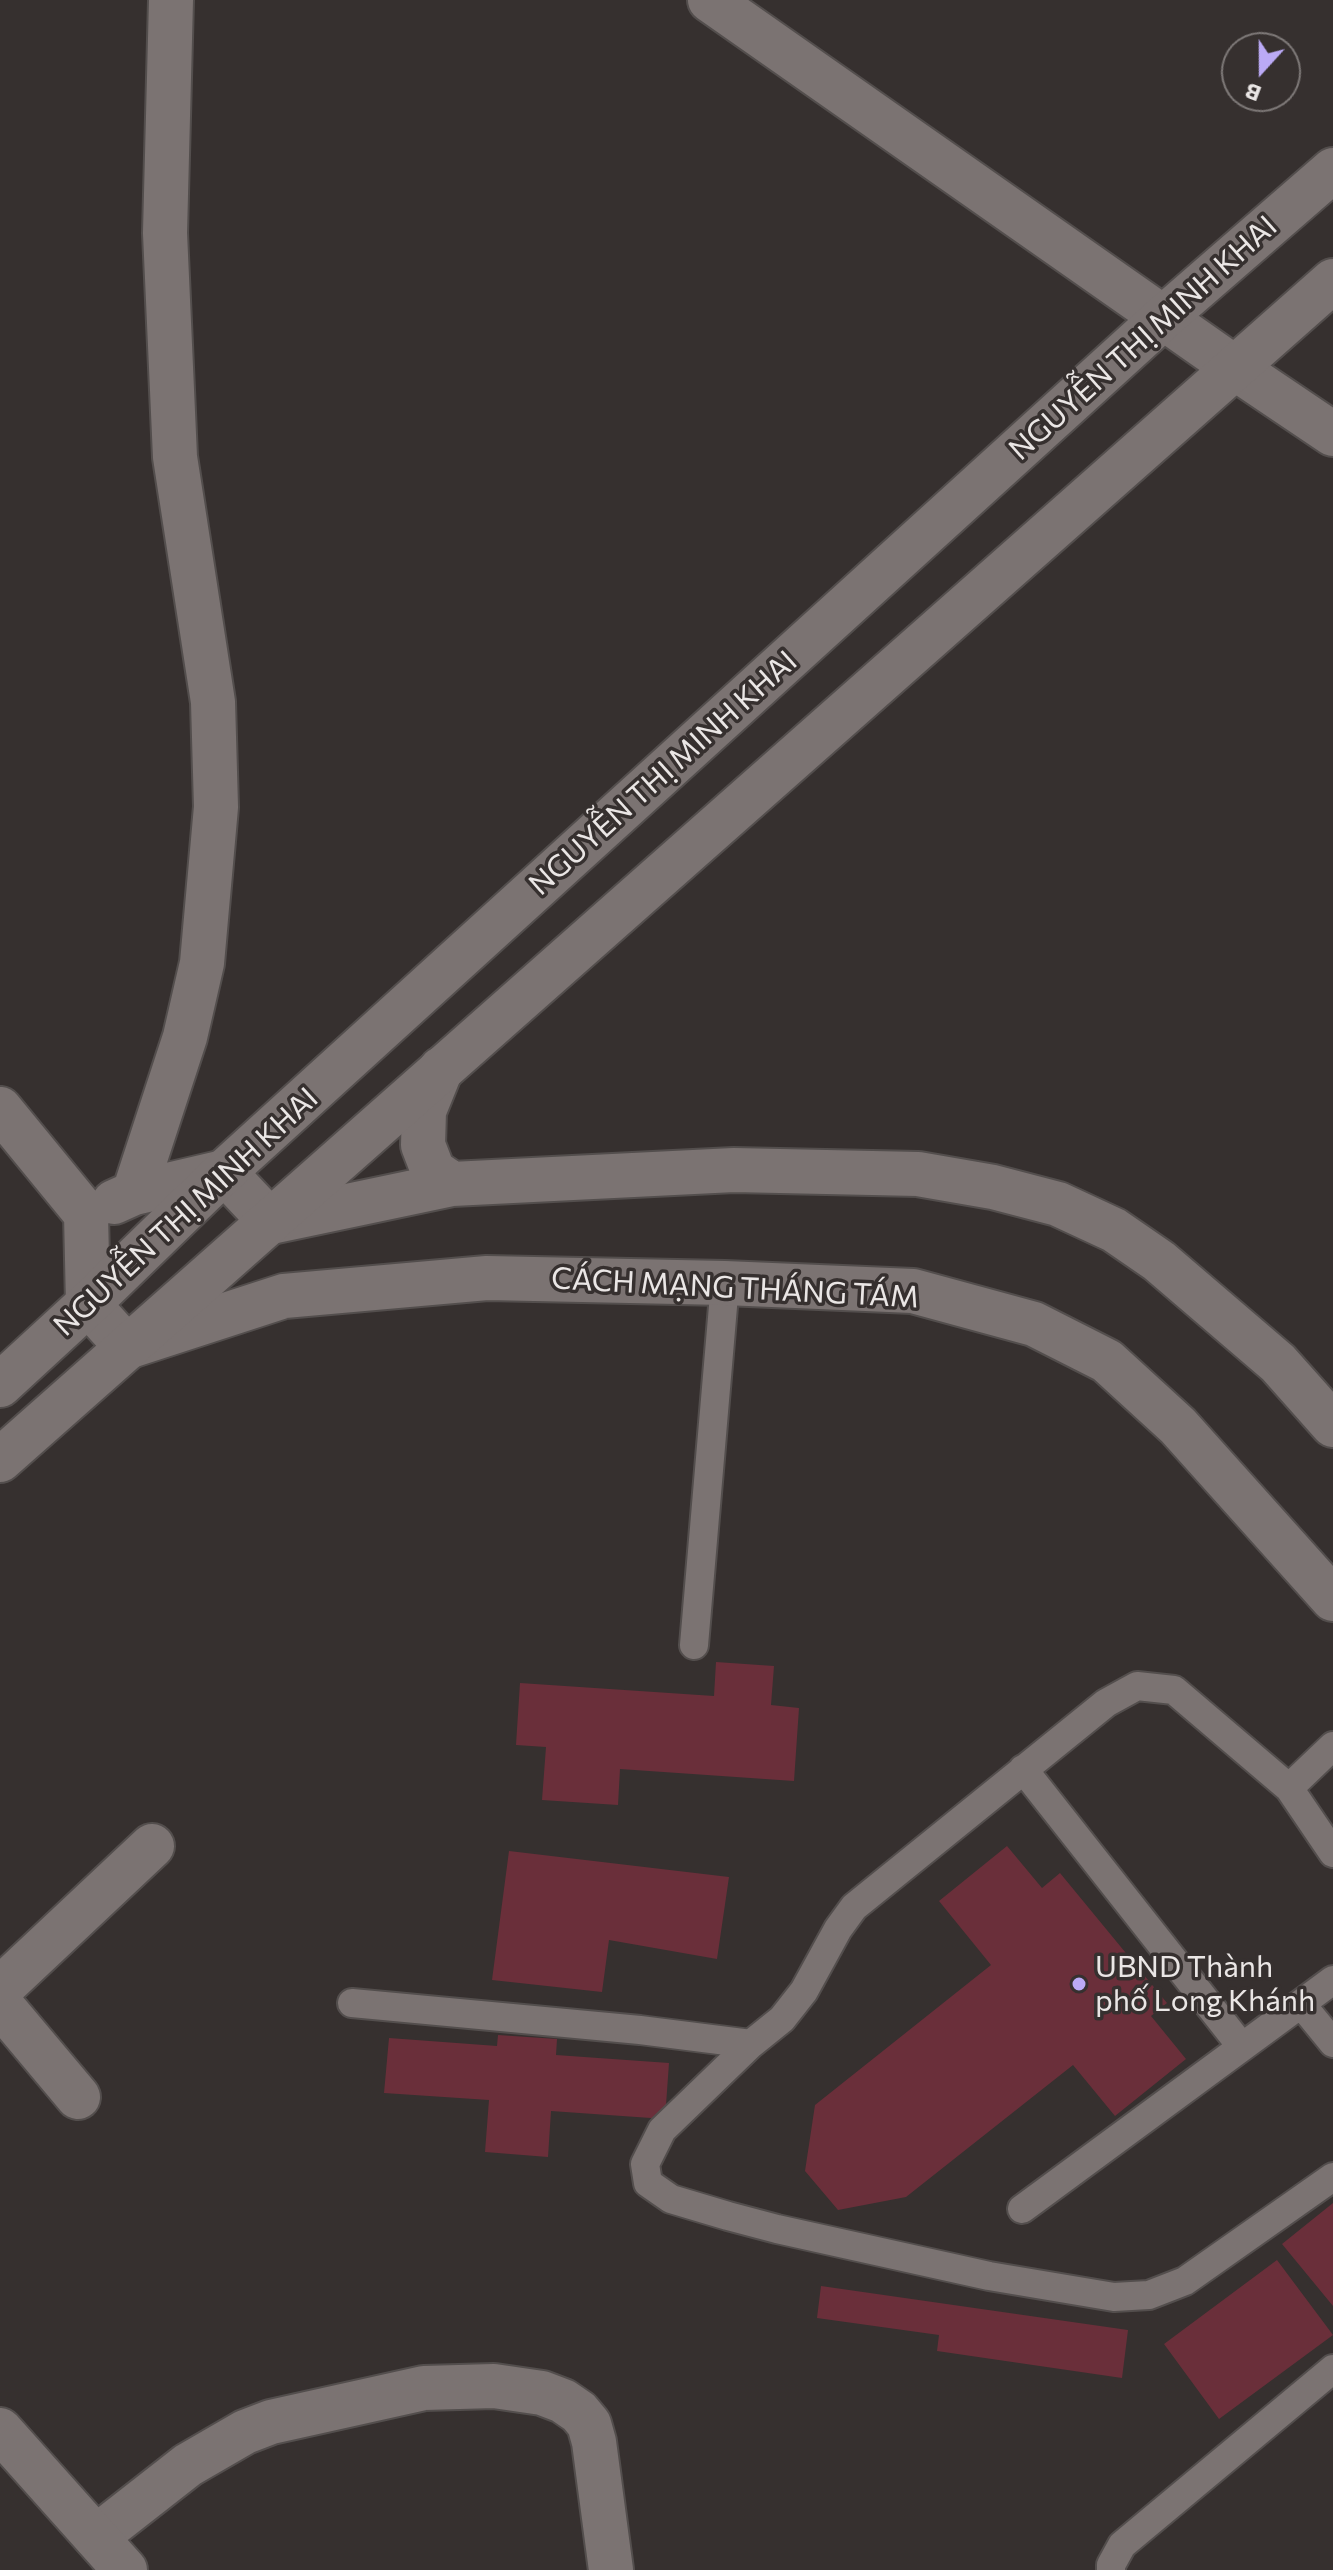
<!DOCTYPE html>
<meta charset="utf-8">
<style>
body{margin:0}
#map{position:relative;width:1333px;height:2570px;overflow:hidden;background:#36302f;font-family:Commissioner,sans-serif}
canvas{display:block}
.north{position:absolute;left:1221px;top:32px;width:80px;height:80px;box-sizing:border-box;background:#36302f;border:2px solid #7e7978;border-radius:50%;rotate:201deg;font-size:22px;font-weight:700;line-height:32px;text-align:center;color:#eae6e5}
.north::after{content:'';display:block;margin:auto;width:28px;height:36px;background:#bbaaf6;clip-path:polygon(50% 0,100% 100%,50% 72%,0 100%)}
</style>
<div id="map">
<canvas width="1333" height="2570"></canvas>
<div class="north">B</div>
</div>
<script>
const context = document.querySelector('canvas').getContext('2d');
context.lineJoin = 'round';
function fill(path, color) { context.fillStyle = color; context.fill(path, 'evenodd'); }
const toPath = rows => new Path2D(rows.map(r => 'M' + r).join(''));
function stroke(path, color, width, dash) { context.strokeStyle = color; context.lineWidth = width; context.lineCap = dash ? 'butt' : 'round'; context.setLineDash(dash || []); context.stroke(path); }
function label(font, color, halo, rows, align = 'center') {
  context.font = font + ' Commissioner,sans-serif'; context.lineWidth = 7; context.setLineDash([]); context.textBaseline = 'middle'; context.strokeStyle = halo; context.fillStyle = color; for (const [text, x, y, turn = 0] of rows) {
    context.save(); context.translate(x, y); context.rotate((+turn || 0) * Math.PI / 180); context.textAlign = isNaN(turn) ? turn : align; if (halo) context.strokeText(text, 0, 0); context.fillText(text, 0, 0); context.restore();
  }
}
const building = toPath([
 [716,1662,774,1666,771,1705,799,1708,794,1781,620,1769,618,1805,542,1800,546,1747,516,1745,520,1683,714,1696],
 [1007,1846,1042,1888,1060,1873,1167,2003,1151,2016,1186,2059,1115,2116,1073,2065,906,2197,838,2210,805,2171,815,2105,991,1965,939,1901],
 [509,1851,729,1877,717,1959,609,1940,602,1992,492,1980],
 [498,2035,557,2039,556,2055,669,2063,665,2119,551,2111,548,2157,485,2152,489,2100,384,2093,389,2038,497,2046],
 [1333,2203,1333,2306,1282,2244],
 [1277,2260,1333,2335,1219,2419,1164,2344],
 [821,2286,1128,2330,1122,2378,937,2351,939,2335,817,2318]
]);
const service = toPath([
 [694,1645,725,1283],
 [1023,1769,1242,2047],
 [1289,1788,1333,1746],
 [1333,1853,1289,1788,1174,1690,1137,1686,1106,1703,854,1907,838,1929,804,1991,782,2019,751,2044,662,2130,645,2164,648,2183,671,2199,728,2216,777,2229,989,2276,1114,2297,1149,2295,1185,2281,1333,2177],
 [352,2003,640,2030,751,2044],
 [1302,2005,1333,2043],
 [1022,2209,1333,1980],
 [1111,2570,1111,2565,1122,2545,1333,2369]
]);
const minor = toPath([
 [710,0,1235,368,1333,434],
 [0,1109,86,1214,88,1304],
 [134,1193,185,1037,202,963,216,807,213,702,175,457,165,233,171,0],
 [114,1202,134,1193,224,1172],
 [0,1989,152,1846],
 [0,2004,78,2097],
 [96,2537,188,2465,245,2432,271,2422,424,2388,494,2386,542,2393,563,2401,579,2412,589,2424,594,2442,611,2570]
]);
const tertiary = toPath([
 [441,1069,424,1111,423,1145,433,1171,452,1184],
 [224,1172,271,1222,452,1184,734,1170,918,1174,993,1187,1058,1204,1114,1230,1159,1261,1278,1363,1333,1425],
 [88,1304,127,1347,284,1296,487,1278,725,1283,913,1291,1034,1324,1107,1361,1178,1426,1333,1599],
 [0,2430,125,2570]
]);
const secondary = toPath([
 [0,1385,88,1304,224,1172,1164,317,1333,170],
 [0,1460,1333,281]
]);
const markers = [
 [1079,1984,8,"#bbaaf6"]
];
const streetNames = [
 ["NGUYỄN THỊ MINH KHAI",1143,338,-42],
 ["NGUYỄN THỊ MINH KHAI",663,773,-42],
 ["NGUYỄN THỊ MINH KHAI",186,1212,-43],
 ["CÁCH MẠNG THÁNG TÁM",735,1288,3]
];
const poiNames = [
 ["UBND Thành",1095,1967],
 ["phố Long Khánh",1095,2001]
];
fill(building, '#6a2f3a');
stroke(service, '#534e4d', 32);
stroke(minor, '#534e4d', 48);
stroke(tertiary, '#534e4d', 48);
stroke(secondary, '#534e4d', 48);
stroke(service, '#7b7372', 28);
stroke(minor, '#7b7372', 44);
stroke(tertiary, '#7b7372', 44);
stroke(secondary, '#7b7372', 44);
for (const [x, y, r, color] of markers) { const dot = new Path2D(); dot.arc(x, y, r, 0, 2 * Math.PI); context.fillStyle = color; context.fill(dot); stroke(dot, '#36302f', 3); }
label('30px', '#eae6e5', '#36302f', streetNames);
label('30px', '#eae6e5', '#36302f', poiNames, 'left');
</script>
